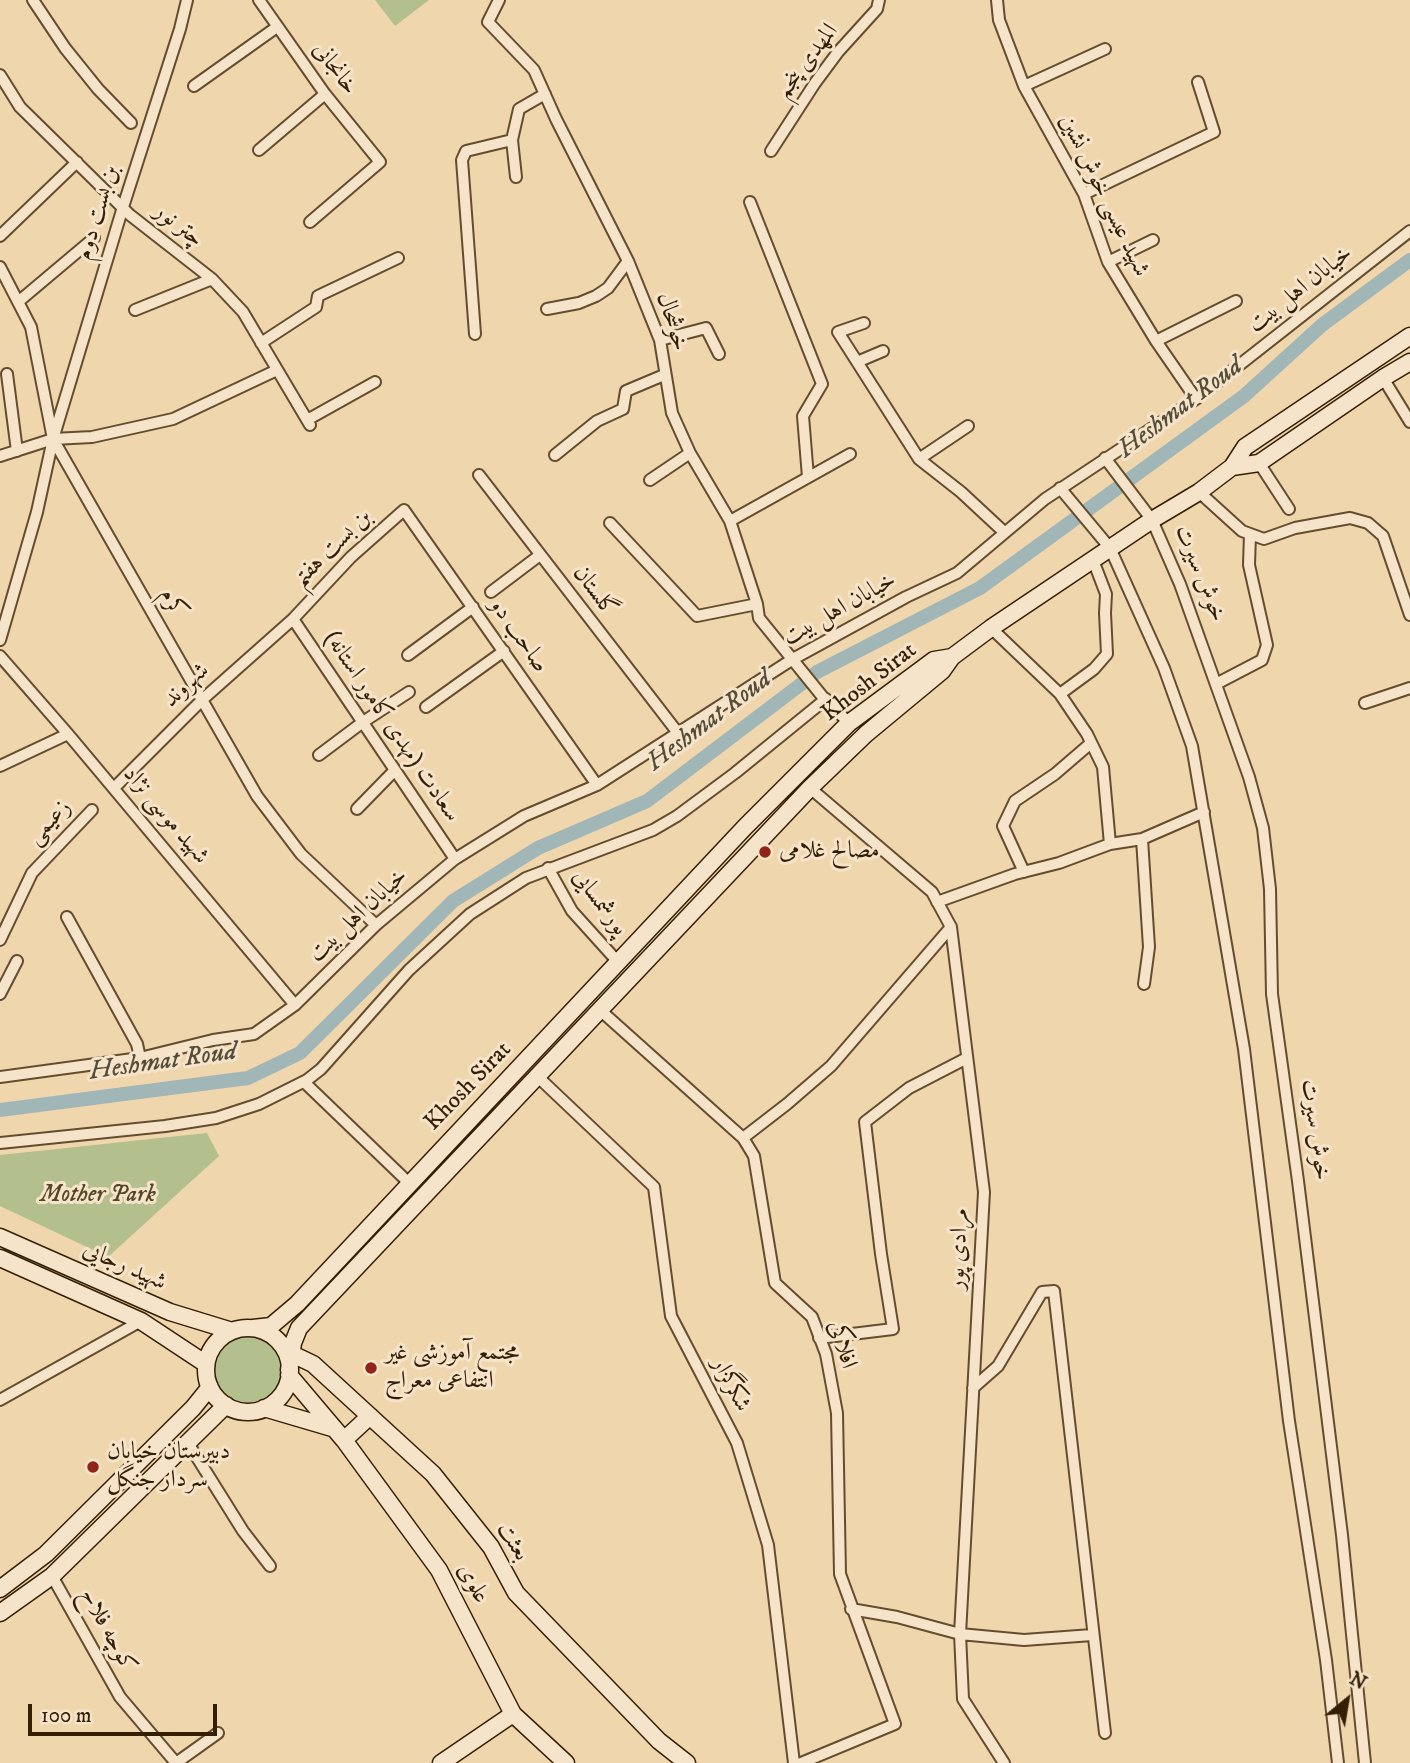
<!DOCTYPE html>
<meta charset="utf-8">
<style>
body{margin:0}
#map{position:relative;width:1410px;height:1763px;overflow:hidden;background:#f0d6ad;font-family:"IM FELL DW Pica",serif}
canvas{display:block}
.north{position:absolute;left:1312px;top:1665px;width:70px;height:70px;-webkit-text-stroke:5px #f5e4ca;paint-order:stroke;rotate:30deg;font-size:19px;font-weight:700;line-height:28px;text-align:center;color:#351f04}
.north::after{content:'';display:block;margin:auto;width:24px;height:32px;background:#351f04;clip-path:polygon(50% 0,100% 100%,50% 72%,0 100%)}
.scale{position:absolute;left:28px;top:1704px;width:189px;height:32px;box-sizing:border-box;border:4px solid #351f04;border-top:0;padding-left:9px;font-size:21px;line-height:24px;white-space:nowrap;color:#351f04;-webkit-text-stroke:5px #f5e4ca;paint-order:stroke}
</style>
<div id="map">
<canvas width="1410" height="1763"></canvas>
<div class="north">N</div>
<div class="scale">100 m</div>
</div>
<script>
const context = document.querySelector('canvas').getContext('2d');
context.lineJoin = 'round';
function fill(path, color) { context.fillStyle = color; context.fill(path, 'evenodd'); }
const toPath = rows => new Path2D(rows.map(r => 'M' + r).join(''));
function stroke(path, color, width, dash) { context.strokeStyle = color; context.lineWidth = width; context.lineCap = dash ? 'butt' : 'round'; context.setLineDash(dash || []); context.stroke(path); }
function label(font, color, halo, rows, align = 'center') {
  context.font = font + ' "IM FELL DW Pica",Amiri,serif'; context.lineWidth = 6; context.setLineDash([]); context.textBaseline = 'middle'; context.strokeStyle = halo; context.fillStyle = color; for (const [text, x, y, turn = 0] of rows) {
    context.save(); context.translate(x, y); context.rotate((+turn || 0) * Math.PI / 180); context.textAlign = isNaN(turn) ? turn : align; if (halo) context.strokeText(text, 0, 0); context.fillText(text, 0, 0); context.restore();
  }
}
const green = toPath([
 [375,0,429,0,395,26],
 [207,1133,219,1156,108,1257,0,1206,0,1155],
 '214 1369a34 34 0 1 1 68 0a34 34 0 1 1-68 0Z'
]);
const canal = toPath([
 [0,1110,248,1078,300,1053,453,901,538,848,647,801,817,672,980,588,1244,396,1322,325,1410,260]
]);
const street = toPath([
 [33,0,65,48,98,89,131,123],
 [259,0,325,94,380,162,310,222],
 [499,0,488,22,534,70,556,119,628,261,660,340,672,413,690,453,730,521,757,604,759,618,822,696,849,723],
 [997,0,999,20,1024,86,1084,194,1108,262,1156,341,1196,399],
 [0,75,20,107,130,215,212,279,243,312,310,425],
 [194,86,277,27],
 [1024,86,1105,49],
 [512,140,516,177],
 [259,150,325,94],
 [771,151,815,83,838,52,877,9,879,0],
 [1084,194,1214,132,1198,82],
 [750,202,822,384,803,416,808,477],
 [0,236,77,162],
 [1108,262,1153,240],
 [0,267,31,327,53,439,257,796,301,854,376,925],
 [18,302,94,238],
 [547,309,579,303,596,296,608,288,628,261],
 [135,310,212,279],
 [864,323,838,332,919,459,961,492,1004,532],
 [475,334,462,160,466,151,512,140,519,109,545,94],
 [660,340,706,328,719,354],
 [1156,341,1236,301],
 [261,343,316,307,318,296,398,258],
 [857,362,883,351],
 [7,374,17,451],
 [1383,378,1410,422],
 [307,420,375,382],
 [555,455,597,421,623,409,626,391,664,375],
 [0,456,53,439,92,437,173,419,277,370],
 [1105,458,1152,520,1180,584,1249,777,1263,828,1270,889,1272,994,1298,1181,1342,1535,1365,1763],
 [919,459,968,426],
 [1259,463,1289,509],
 [479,475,678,733],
 [650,480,690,453],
 [1060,488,1110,548,1164,668,1192,746,1244,1049,1289,1421,1326,1660,1338,1763],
 [1199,492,1242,531,1264,539,1295,528,1350,518,1368,523,1383,536,1410,615],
 [730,521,850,454],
 [610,523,697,616,757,604],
 [491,592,540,555],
 [293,619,455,859],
 [991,628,1060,694,1094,669,1107,654,1105,613,1106,594,1093,560],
 [0,640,37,512,53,439,123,207,180,29,187,0],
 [408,655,473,607],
 [0,656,68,734,295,1005],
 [1216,684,1262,660,1267,645,1249,565,1250,534],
 [1060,694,1087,734,1103,767,1110,844,1142,839,1204,812],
 [1365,703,1410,688],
 [426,707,504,651],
 [319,755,363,722,409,692],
 [0,766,68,734],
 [114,788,203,699,293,619,351,557,404,510,597,785],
 [810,788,932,892,951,927,984,1192,960,1634,963,1699,1004,1763],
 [357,809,395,770],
 [1142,839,1149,947,1144,984],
 [548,868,572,911,618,962],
 [1024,872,1003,826,1015,801,1055,774,1091,743],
 [937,902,1015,874,1059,863,1110,844],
 [67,917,137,1044,140,1058],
 [0,940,32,873,92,810],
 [0,994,17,961],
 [600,1010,743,1138,754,1156,775,1283,812,1317,826,1354,837,1413,840,1574,895,1724,801,1763],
 [537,1076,654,1187,671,1316,737,1443,768,1545,794,1763],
 [0,1077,140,1058,213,1040,254,1034,295,1005,376,925,455,859,524,816,597,785,793,659,906,597,957,573,1045,499,1196,399,1410,231],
 [304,1082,409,1183],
 [743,1138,787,1104,831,1066,951,927],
 [0,1143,165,1126,216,1118,259,1104,307,1080,321,1069,409,970,470,914,526,878,653,830,677,816,735,773,826,699],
 [819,1338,893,1329,881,1254,865,1122,909,1088,967,1058],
 [973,1388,998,1366,1042,1292,1054,1291,1105,1733],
 [0,1400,141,1321],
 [188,1443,243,1531,270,1566],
 [52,1576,120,1697,176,1763,218,1733],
 [851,1609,897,1617,960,1634,1024,1640,1092,1635]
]);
const secondary = toPath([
 [1232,467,1259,463,1383,378,1410,362],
 [0,1237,170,1312,232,1331],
 [0,1258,141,1321,206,1364],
 [253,1328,271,1326,297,1304,745,827,849,723,934,660,952,657],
 '206 1370a42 42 0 1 1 84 0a42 42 0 1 1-84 0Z',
 [292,1354,313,1364,433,1474,491,1547,516,1593,659,1741,687,1763],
 [289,1370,293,1343,299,1328,810,788,866,734,942,671,952,657,991,628,1152,520,1199,492,1232,467,1245,447,1410,336],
 [289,1375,344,1440,439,1570,513,1714,566,1763],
 [264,1408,332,1428],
 [344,1440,370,1416],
 [0,1589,46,1554,193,1408,210,1387],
 [0,1613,52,1576,226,1405],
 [441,1763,513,1714]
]);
const markers = [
 [765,852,7,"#8f2418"],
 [371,1368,7,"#8f2418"],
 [93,1467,7,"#8f2418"]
];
const streetNames = [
 ["المهدی پنجم",808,62,-53],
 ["خانجانی",334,69,53],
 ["شهید عیسی خوش نشین",1103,196,64],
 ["بن بست دوم",99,213,-73],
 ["چتر نور",178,226,38],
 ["خیابان اهل بیت",1301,290,-38],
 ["خوشحال",671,322,73],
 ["بن بست هفتم",333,549,-44],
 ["خوش سیرت",1199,574,68],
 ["گلستان",594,592,53],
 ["کرم",172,604,60],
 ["خیابان اهل بیت",840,610,-29],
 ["صاحب دو",518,636,55],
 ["Khosh Sirat",870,683,-38],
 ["شهروند",187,686,-43],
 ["سعادت (مهدی کامور استانه)",391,727,56],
 ["شهید موسی نژاد",165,816,50],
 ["زعیمی",50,823,-46],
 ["پورشمسایی",599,903,53],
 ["خیابان اهل بیت",359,916,-43],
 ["Khosh Sirat",469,1087,-46],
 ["خوش سیرت",1314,1130,82],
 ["مرادی پور",960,1249,-87],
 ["شهید رجایی",124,1267,24],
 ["افلاکی",841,1345,73],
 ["شکرگزار",730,1385,63],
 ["بعثت",512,1542,58],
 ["علوی",472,1584,62],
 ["کوچه فلاح",107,1631,61]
];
const poiNames = [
 ["مصالح غلامی",779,852],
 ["مجتمع آموزشی غیر",385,1354],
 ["انتفاعی معراج",385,1382],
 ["دبیرستان خیابان",107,1453],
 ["سردار جنگل",107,1481]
];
const parkNames = [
 ["Mother Park",98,1196]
];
const waterNames = [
 ["Heshmat Roud",1181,409,-37],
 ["Heshmat Roud",710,722,-37],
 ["Heshmat Roud",163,1063,-8]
];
fill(green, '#b4bf8e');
stroke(canal, '#a0b6b7', 14);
stroke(street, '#644d2e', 14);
stroke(secondary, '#351f04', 19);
stroke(street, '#f5e4ca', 10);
stroke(secondary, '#f5e4ca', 16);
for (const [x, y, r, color] of markers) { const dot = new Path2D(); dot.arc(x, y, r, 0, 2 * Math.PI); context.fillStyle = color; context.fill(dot); stroke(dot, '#f5e4ca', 2.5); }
label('24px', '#351f04', '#f5e4ca', streetNames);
label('24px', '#351f04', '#f5e4ca', poiNames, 'left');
label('italic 24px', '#554726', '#f5e4ca', parkNames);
label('italic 26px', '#554c3a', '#f5e4ca', waterNames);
</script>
